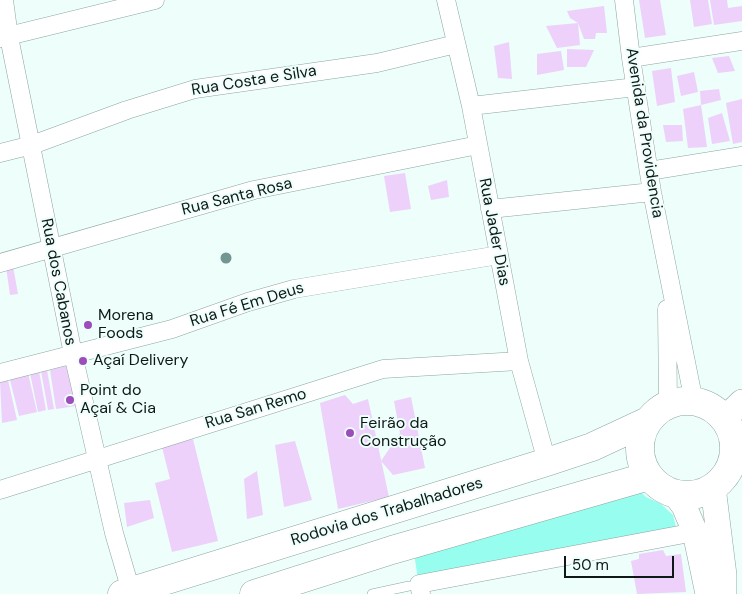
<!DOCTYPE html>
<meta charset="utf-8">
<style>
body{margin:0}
#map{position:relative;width:742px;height:594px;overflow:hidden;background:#edfefb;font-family:"DM Sans",sans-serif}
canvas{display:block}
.scale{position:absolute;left:564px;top:556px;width:110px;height:22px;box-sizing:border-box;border:2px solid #0e1817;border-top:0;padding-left:6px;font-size:15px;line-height:18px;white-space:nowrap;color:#0e1817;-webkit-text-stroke:4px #edfefb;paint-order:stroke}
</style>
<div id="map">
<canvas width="742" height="594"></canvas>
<div class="scale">50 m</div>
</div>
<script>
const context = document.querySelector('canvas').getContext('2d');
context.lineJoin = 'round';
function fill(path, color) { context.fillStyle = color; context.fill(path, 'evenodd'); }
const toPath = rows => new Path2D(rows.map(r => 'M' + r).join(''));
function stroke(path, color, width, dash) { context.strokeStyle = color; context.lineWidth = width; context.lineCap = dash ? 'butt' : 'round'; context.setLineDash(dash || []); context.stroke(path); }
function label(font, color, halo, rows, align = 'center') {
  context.font = font + ' "DM Sans",sans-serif'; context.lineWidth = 4; context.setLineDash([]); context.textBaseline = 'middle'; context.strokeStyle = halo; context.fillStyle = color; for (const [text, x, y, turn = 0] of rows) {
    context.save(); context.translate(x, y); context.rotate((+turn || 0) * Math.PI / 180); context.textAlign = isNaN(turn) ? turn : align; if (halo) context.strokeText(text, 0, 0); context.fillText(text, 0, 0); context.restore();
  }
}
const green = toPath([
 [635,486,646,497,661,504,673,515,676,527,418,579,414,553]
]);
const building = toPath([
 [639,0,660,0,666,35,645,38],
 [690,0,708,0,712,24,694,27],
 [710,0,727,0,728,8,742,6,742,21,714,25],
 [604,6,607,33,596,33,595,39,584,39,578,23,570,18,567,11],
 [578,23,580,45,557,48,546,26],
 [509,42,512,79,498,78,494,46],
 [567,49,594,50,586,67,567,67],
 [561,51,564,70,537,75,537,54],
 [729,56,735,71,718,73,712,58],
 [671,68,675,102,657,106,652,71],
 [694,72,698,92,681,96,677,76],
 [719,89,721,100,701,105,700,91],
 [742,99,742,142,733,144,726,103],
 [701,105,707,147,688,148,683,109],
 [722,113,730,141,712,144,708,118],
 [663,125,682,125,683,141,666,142],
 [405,173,411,209,390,212,384,176],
 [447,180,449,197,431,200,428,186],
 [13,266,18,294,10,295,6,267],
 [66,366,76,406,56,409,50,370],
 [47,370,54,409,48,410,41,371],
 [39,371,46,410,38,412,30,373],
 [28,373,37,412,19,416,9,376],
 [8,380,17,420,2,423,0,381],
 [345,395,353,404,368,399,389,497,338,509,320,403],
 [411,397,425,468,393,475,381,461,400,433,394,401],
 [193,439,218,541,172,552,155,483,170,479,162,447],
 [295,441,312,500,284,507,275,445],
 [257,471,263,515,247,519,244,479],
 [150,500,154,518,127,527,124,503],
 [663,550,666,556,681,554,686,592,637,594,631,561,639,559,639,554]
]);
const service = toPath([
 [372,594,409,586]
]);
const minor = toPath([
 [4,0,9,37,73,354,114,533,131,591],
 [446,0,471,106,519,361,547,462],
 [624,0,631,58,652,192,694,402],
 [0,38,155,0],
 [631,58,742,41],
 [471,106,636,87],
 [0,153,32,145,127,110,195,89,377,63,456,44],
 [649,171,742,156],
 [490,209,652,192],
 [0,263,254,190,478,145],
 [667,309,668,405],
 [0,373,172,329,248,302,294,289,499,255],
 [0,490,383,369,519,361],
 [421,594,419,584,695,532]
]);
const secondary = toPath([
 [724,419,742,402],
 [713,487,724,575,724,594],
 [675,494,684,506,695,532,708,594]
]);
const primary = toPath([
 '640 448a47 47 0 1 1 94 0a47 47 0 1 1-94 0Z',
 [122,594,547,462,592,447,648,421],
 [254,594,392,550,649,476]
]);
const trees = [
 [226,258]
];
const markers = [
 [88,325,5,"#9c4cbb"],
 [83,361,5,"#9c4cbb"],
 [70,400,5,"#9c4cbb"],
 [350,433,5,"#9c4cbb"]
];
const streetNames = [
 ["Rua Costa e Silva",254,81,-9],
 ["Avenida da Providencia",644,133,81],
 ["Rua Santa Rosa",237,197,-14],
 ["Rua Jader Dias",494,232,79],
 ["Rua dos Cabanos",58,282,79],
 ["Rua Fé Em Deus",247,305,-17],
 ["Rua San Remo",256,409,-17],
 ["Rodovia dos Trabalhadores",387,512,-17]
];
const poiNames = [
 ["Morena",98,316],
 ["Foods",98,334],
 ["Açaí Delivery",93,361],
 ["Point do",80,391],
 ["Açaí & Cia",80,409],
 ["Feirão da",360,424],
 ["Construção",360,442]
];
fill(green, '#96fdef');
fill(building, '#edd1fa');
stroke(service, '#8ba6a2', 10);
stroke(minor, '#8ba6a2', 19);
stroke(secondary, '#8ba6a2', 26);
stroke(primary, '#8ba6a2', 29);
stroke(service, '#fff', 9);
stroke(minor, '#fff', 18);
stroke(secondary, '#fff', 25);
stroke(primary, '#fff', 28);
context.fillStyle = '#729692';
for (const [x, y] of trees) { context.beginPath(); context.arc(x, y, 5.5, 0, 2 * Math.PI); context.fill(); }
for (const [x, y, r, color] of markers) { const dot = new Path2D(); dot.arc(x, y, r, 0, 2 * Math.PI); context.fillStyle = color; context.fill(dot); stroke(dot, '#edfefb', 2); }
label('16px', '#0e1817', '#edfefb', streetNames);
label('16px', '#0e1817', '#edfefb', poiNames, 'left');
</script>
